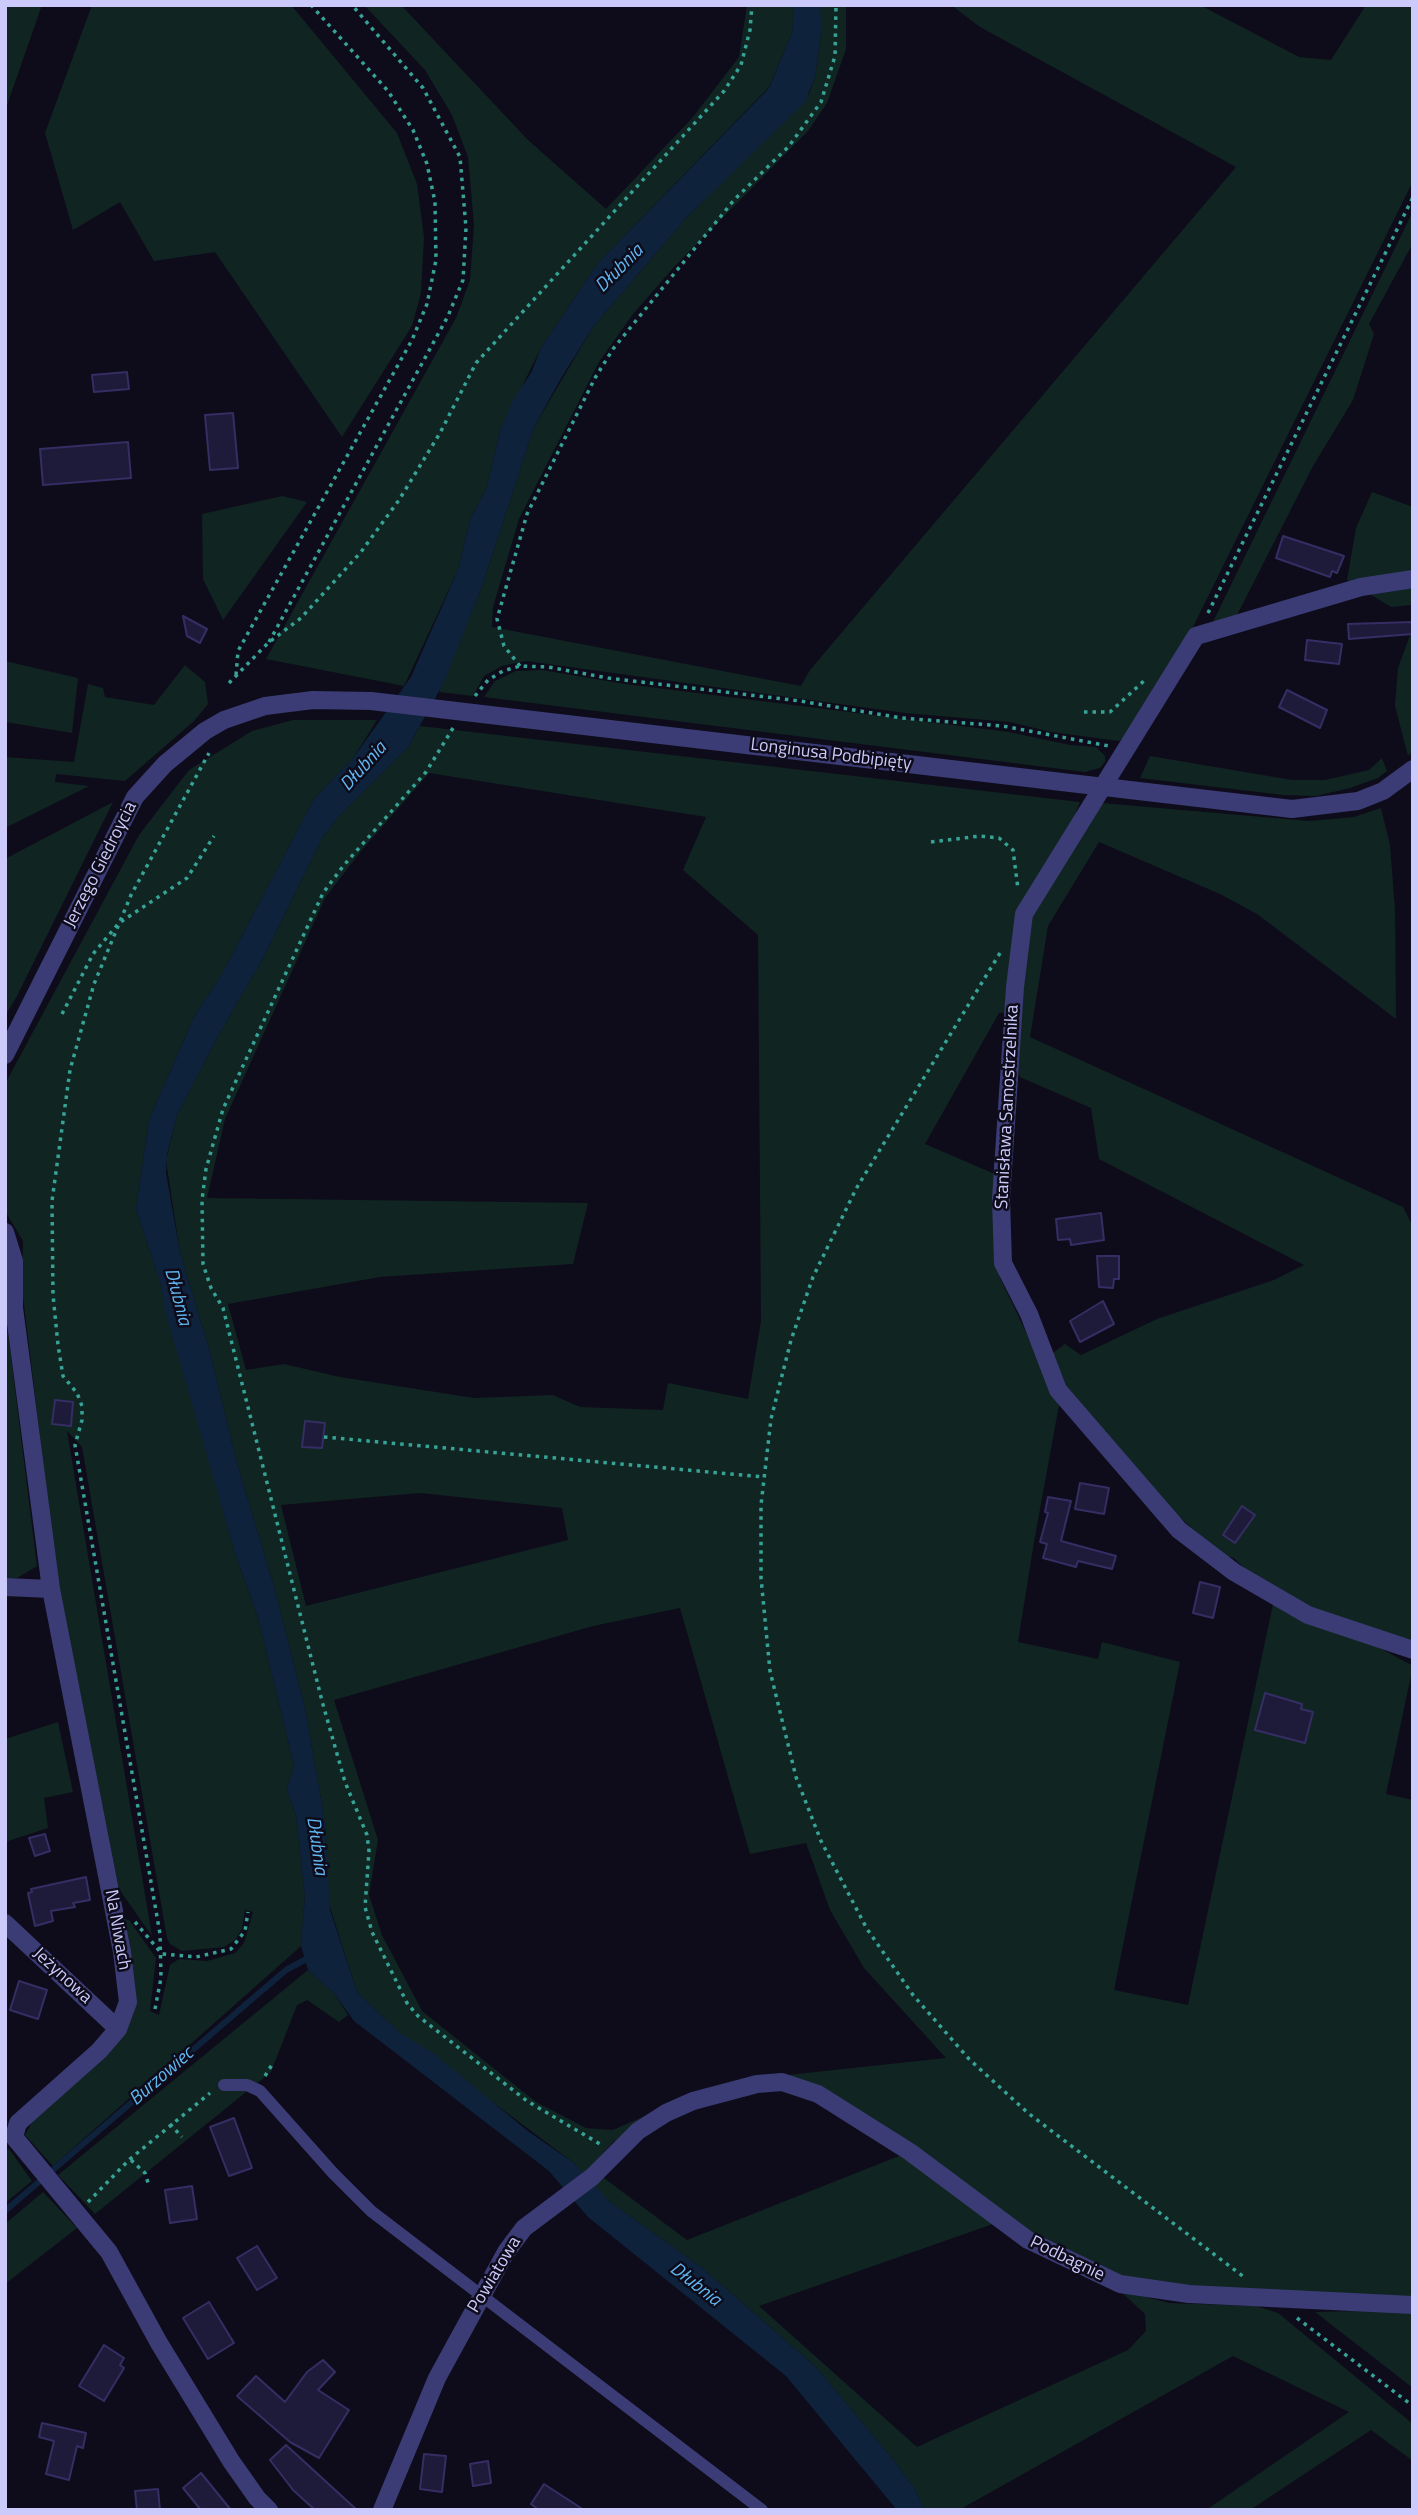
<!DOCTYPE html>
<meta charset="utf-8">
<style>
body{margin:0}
#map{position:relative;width:1418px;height:2515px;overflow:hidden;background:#0e0c1a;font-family:"Titillium Web",sans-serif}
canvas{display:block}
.frame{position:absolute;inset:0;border:7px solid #cccafb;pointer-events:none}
</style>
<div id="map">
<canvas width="1418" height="2515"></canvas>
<div class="frame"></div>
</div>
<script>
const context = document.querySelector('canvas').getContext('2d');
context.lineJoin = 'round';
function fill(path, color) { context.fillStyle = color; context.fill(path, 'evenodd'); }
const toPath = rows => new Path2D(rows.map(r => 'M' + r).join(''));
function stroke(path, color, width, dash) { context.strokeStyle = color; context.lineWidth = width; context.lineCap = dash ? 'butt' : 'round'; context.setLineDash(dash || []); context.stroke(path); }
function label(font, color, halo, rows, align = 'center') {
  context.font = font + ' "Titillium Web",sans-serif'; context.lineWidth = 5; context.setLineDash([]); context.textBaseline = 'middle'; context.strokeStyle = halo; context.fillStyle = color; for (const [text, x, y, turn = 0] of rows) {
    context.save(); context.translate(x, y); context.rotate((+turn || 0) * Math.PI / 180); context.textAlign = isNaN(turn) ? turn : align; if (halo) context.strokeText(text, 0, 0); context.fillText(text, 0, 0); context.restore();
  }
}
const green = toPath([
 [6,5,42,5,5,111,5,7],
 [92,5,291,5,397,133,417,184,424,237,421,293,412,326,342,437,215,252,154,261,120,202,73,230,45,133],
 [364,5,401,5,528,140,606,209,693,117,739,57,747,5,794,5,792,33,769,87,598,263,541,348,500,431,487,487,470,520,458,570,404,686,266,659,456,318,470,280,474,225,468,157,452,115,425,70],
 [819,5,846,5,846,49,827,103,808,131,674,267,633,314,599,362,519,519,493,607,492,627,801,686,810,670,1236,167,980,27,951,5,1200,5,1299,57,1331,60,1366,5,1413,5,1413,181,1192,629,1125,737,1119,741,1051,732,1010,722,905,713,526,661,502,666,484,676,473,696,439,692,481,589,534,427,593,327,687,217,809,94,815,77,821,32],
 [1413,211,1413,243,1369,324,1374,334,1353,400,1313,466,1234,621,1211,626],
 [1372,492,1413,507,1413,605,1391,607,1347,580,1356,528],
 [282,496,307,502,223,620,203,579,202,514],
 [1413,627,1413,750,1408,756,1395,706,1398,668],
 [5,661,78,678,72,733,5,722],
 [185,665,205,682,208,704,194,721,125,781,56,774,55,782,89,786,5,828,5,757,74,762,88,684,103,688,105,697,154,705],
 [542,670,625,684,1009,732,1070,745,1096,747,1105,756,1105,762,1100,768,1085,772,484,697,495,681,516,671],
 [293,720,377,720,354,757,314,799,223,972,194,1017,149,1120,136,1209,161,1285,235,1553,258,1617,294,1765,287,1790,296,1816,305,1895,301,1946,53,2166,25,2135,32,2122,122,2036,134,2012,135,1985,124,1919,129,1920,156,1958,150,2011,159,2015,170,1965,179,1959,207,1961,235,1953,244,1943,253,1912,245,1910,242,1929,235,1940,224,1947,182,1951,170,1944,167,1938,82,1447,67,1431,152,1936,119,1889,57,1577,22,1288,23,1241,5,1211,5,1084,139,835,189,770,252,731],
 [420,726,1080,802,1069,830,1016,914,1007,1012,999,1013,925,1144,997,1175,995,1232,1000,1278,1061,1405,1059,1405,1034,1542,1018,1642,1098,1659,1102,1642,1180,1662,1114,1990,1188,2005,1273,1604,1378,1647,1413,1666,1386,1794,1413,1800,1413,2299,1234,2291,1125,2278,1052,2245,778,2076,946,2058,864,1968,830,1910,806,1843,750,1854,680,1608,593,1626,334,1700,378,1840,369,1895,382,1935,422,2011,536,2102,586,2128,613,2130,674,2103,613,2142,584,2175,574,2163,400,2033,357,1992,329,1904,325,1822,305,1708,274,1587,236,1460,210,1352,180,1253,166,1160,177,1115,218,1036,262,960,322,838,339,816,408,747],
 [429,773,706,817,683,870,758,935,761,1321,748,1399,668,1383,663,1410,580,1407,553,1395,474,1398,340,1377,284,1364,246,1370,228,1304,380,1277,573,1264,588,1203,207,1198,225,1119,325,898,361,851],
 [420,1493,562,1508,568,1540,306,1606,281,1505],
 [1150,756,1292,780,1325,780,1369,770,1382,758,1387,771,1378,778,1350,788,1316,796,1283,795,1140,778],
 [113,802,16,998,5,1016,5,859],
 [1102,803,1309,821,1354,817,1381,808,1390,845,1395,910,1396,1019,1257,914,1220,894,1099,842,1048,926,1030,1037,1403,1207,1413,1227,1413,1641,1337,1619,1291,1598,1247,1571,1234,1558,1222,1555,1174,1512,1063,1384,1050,1355,1065,1344,1081,1355,1157,1319,1274,1280,1304,1265,1099,1159,1091,1108,1020,1077,1016,1061,1030,914],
 [5,1309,37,1566,17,1578,5,1578],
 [58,1722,73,1792,44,1798,48,1828,5,1842,5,1739],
 [308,1970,334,1993,348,2015,339,2022,307,2000,297,2005,271,2072,95,2214,58,2175],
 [9,2149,32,2181,5,2203,5,2152],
 [904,2154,993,2224,759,2306,917,2447,1128,2350,1146,2331,1145,2314,1119,2290,1169,2303,1256,2306,1278,2313,1413,2424,1413,2461,1371,2430,1250,2510,1206,2510,1349,2412,1233,2356,959,2510,925,2510,914,2488,895,2462,816,2367,701,2267,610,2202,592,2184,600,2175,687,2240],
 [43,2192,77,2228,5,2284,5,2224],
 [1413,2311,1413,2388,1315,2312,1360,2311]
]);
const water = toPath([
 [794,5,819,5,822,24,815,77,805,102,687,217,593,327,560,380,534,427,481,589,444,682,408,747,339,816,322,838,262,960,218,1036,177,1115,167,1154,166,1173,180,1253,210,1352,236,1460,274,1587,305,1708,325,1822,330,1910,357,1992,400,2033,433,2053,529,2132,574,2163,610,2202,701,2267,816,2367,895,2462,914,2488,925,2510,897,2510,786,2376,588,2217,549,2171,354,2021,334,1993,308,1970,301,1946,305,1896,296,1816,287,1790,294,1765,258,1617,235,1553,165,1310,161,1285,136,1209,149,1120,194,1017,223,972,314,799,354,757,411,677,458,570,470,520,487,487,500,431,513,400,531,373,541,348,598,263,769,88,792,33]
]);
const stream = toPath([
 [5,2211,286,1970,310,1957]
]);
const building = toPath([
 [127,372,129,389,94,392,92,375,127,372],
 [233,413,238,468,210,470,205,415,233,413],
 [128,442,131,478,43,485,40,449,128,442],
 [1283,536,1344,556,1337,573,1332,571,1330,577,1276,558,1283,536],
 [183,616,207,629,200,643,187,636,183,616],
 [1413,622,1413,634,1349,639,1348,624,1413,622],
 [1307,640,1342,644,1339,664,1305,660,1307,640],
 [1287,690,1327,710,1320,728,1279,707,1287,690],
 [1101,1213,1104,1240,1071,1245,1070,1239,1058,1240,1056,1219,1101,1213],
 [1097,1256,1119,1256,1119,1279,1114,1279,1113,1288,1099,1287,1097,1256],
 [1103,1301,1114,1324,1080,1342,1070,1321,1103,1301],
 [55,1400,73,1402,71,1426,52,1424,55,1400],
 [305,1421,325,1423,322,1448,302,1447,305,1421],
 [1080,1483,1109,1488,1104,1514,1075,1509,1080,1483],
 [1048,1497,1071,1501,1061,1541,1116,1556,1112,1569,1078,1561,1076,1567,1043,1558,1047,1544,1040,1542,1048,1513,1045,1512,1048,1497],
 [1242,1506,1255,1515,1235,1543,1223,1535,1242,1506],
 [1200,1582,1220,1587,1213,1618,1193,1613,1200,1582],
 [1265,1693,1302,1704,1301,1709,1313,1712,1305,1743,1255,1730,1265,1693],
 [45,1834,50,1851,35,1856,29,1838,45,1834],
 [86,1877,90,1900,73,1903,75,1907,51,1911,53,1921,35,1926,28,1893,32,1892,31,1889,86,1877],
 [19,1981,47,1990,38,2019,10,2010,19,1981],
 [234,2118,252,2168,229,2176,210,2127,234,2118],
 [192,2186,197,2219,170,2223,165,2190,192,2186],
 [257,2246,277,2278,257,2290,237,2258,257,2246],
 [209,2302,234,2343,208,2359,183,2318,209,2302],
 [104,2345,124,2358,120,2365,124,2368,104,2401,79,2386,104,2345],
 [323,2360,335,2372,318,2390,349,2410,319,2458,290,2442,237,2396,256,2376,285,2402,307,2372,323,2360],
 [42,2423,86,2433,83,2448,77,2446,69,2480,46,2474,54,2441,39,2437,42,2423],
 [286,2445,357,2510,315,2510,293,2490,270,2460,286,2445],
 [424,2454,446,2456,442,2492,420,2489,424,2454],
 [488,2461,491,2483,473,2486,470,2464,488,2461],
 [201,2473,231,2510,201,2510,183,2488,201,2473],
 [544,2484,584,2510,539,2510,531,2504,544,2484],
 [158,2489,160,2510,137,2510,135,2491,158,2489]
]);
const path = toPath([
 [1208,613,1413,197],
 [269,642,448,316,463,280,466,228,460,157,423,88,352,5],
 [520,666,504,646,497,619,527,514,595,378,613,349,734,200,789,146,821,102,835,56,836,5],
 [236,675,238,651,412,340,427,304,436,260,435,202,427,164,413,130,388,91,311,5],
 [229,683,268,643,301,618,361,552,399,500,440,433,476,363,724,91,741,65,750,30,752,5],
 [475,696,488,680,503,671,520,666,548,667,608,678,800,701,902,718,1003,726,1109,746],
 [1084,712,1110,712,1146,679],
 [453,728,426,772,344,865,323,893,223,1109,206,1169,202,1200,203,1264,211,1288,223,1308,322,1701,345,1782,367,1835,369,1851,365,1907,372,1932,407,2003,418,2016,527,2101,600,2144],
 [931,842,980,836,999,838,1013,850,1018,889],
 [1000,953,856,1189,813,1277,791,1340,771,1419,761,1505,761,1578,770,1671,796,1777,821,1841,867,1929,913,1995,969,2059,1028,2113,1244,2277],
 [62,1014,93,954,119,923,187,878,214,836],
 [324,1437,764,1477],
 [135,1922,162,1954,196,1957,231,1949,245,1931,248,1912],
 [155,2009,161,1978,160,1934,75,1445,82,1420,82,1406,77,1393,63,1376,58,1345,53,1295,52,1201,70,1070,94,984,131,895,209,753],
 [265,2076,273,2063],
 [170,2124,182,2137],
 [131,2160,145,2173,149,2186],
 [88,2202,130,2159,210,2093],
 [1297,2318,1413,2406]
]);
const service = toPath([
 [224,2085,247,2085,260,2091,333,2173,371,2211,762,2510]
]);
const minor = toPath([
 [1413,579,1361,587,1196,636,1024,914,1015,987,1001,1199,1003,1263,1029,1314,1058,1390,1179,1530,1234,1572,1308,1615,1413,1650],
 [5,1232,14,1261,14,1308,51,1589,122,1952,128,2002,118,2029,99,2051,18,2123,14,2137,109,2252,159,2343,231,2461,257,2498,269,2510],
 [5,1587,51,1589],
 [5,1923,118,2029],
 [382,2510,437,2378,506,2252,524,2228,592,2177,638,2131,666,2113,693,2101,757,2084,782,2082,818,2094,910,2152,1028,2240,1120,2284,1189,2294,1413,2305]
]);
const tertiary = toPath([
 [5,1055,135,797,165,764,205,731,224,720,265,706,313,700,371,701,1292,809,1358,801,1383,791,1413,769]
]);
const streetNames = [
 ["Longinusa Podbipięty",831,755,7],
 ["Jerzego Giedroycia",101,865,-63],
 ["Stanisława Samostrzelnika",1008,1107,-87],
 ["Na Niwach",117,1930,80],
 ["Jeżynowa",62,1976,43],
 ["Podbagnie",1067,2259,26],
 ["Powiatowa",495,2275,-59]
];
const waterNames = [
 ["Dłubnia",620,269,-45],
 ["Dłubnia",364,767,-48],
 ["Dłubnia",177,1297,75],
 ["Dłubnia",316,1846,82],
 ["Burzowiec",162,2077,-41],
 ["Dłubnia",695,2285,38]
];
fill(green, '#102422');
fill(water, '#0f223c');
stroke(stream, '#0f223c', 6);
fill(building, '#1e1a39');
stroke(building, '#352e64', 2);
stroke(path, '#36a396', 3.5, [3.5, 5]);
stroke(service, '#3b3c76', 12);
stroke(minor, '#3b3c76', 18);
stroke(tertiary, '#3b3c76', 18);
label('18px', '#cccafb', '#0e0c1a', streetNames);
label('italic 19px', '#60b7f2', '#0e0c1a', waterNames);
</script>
